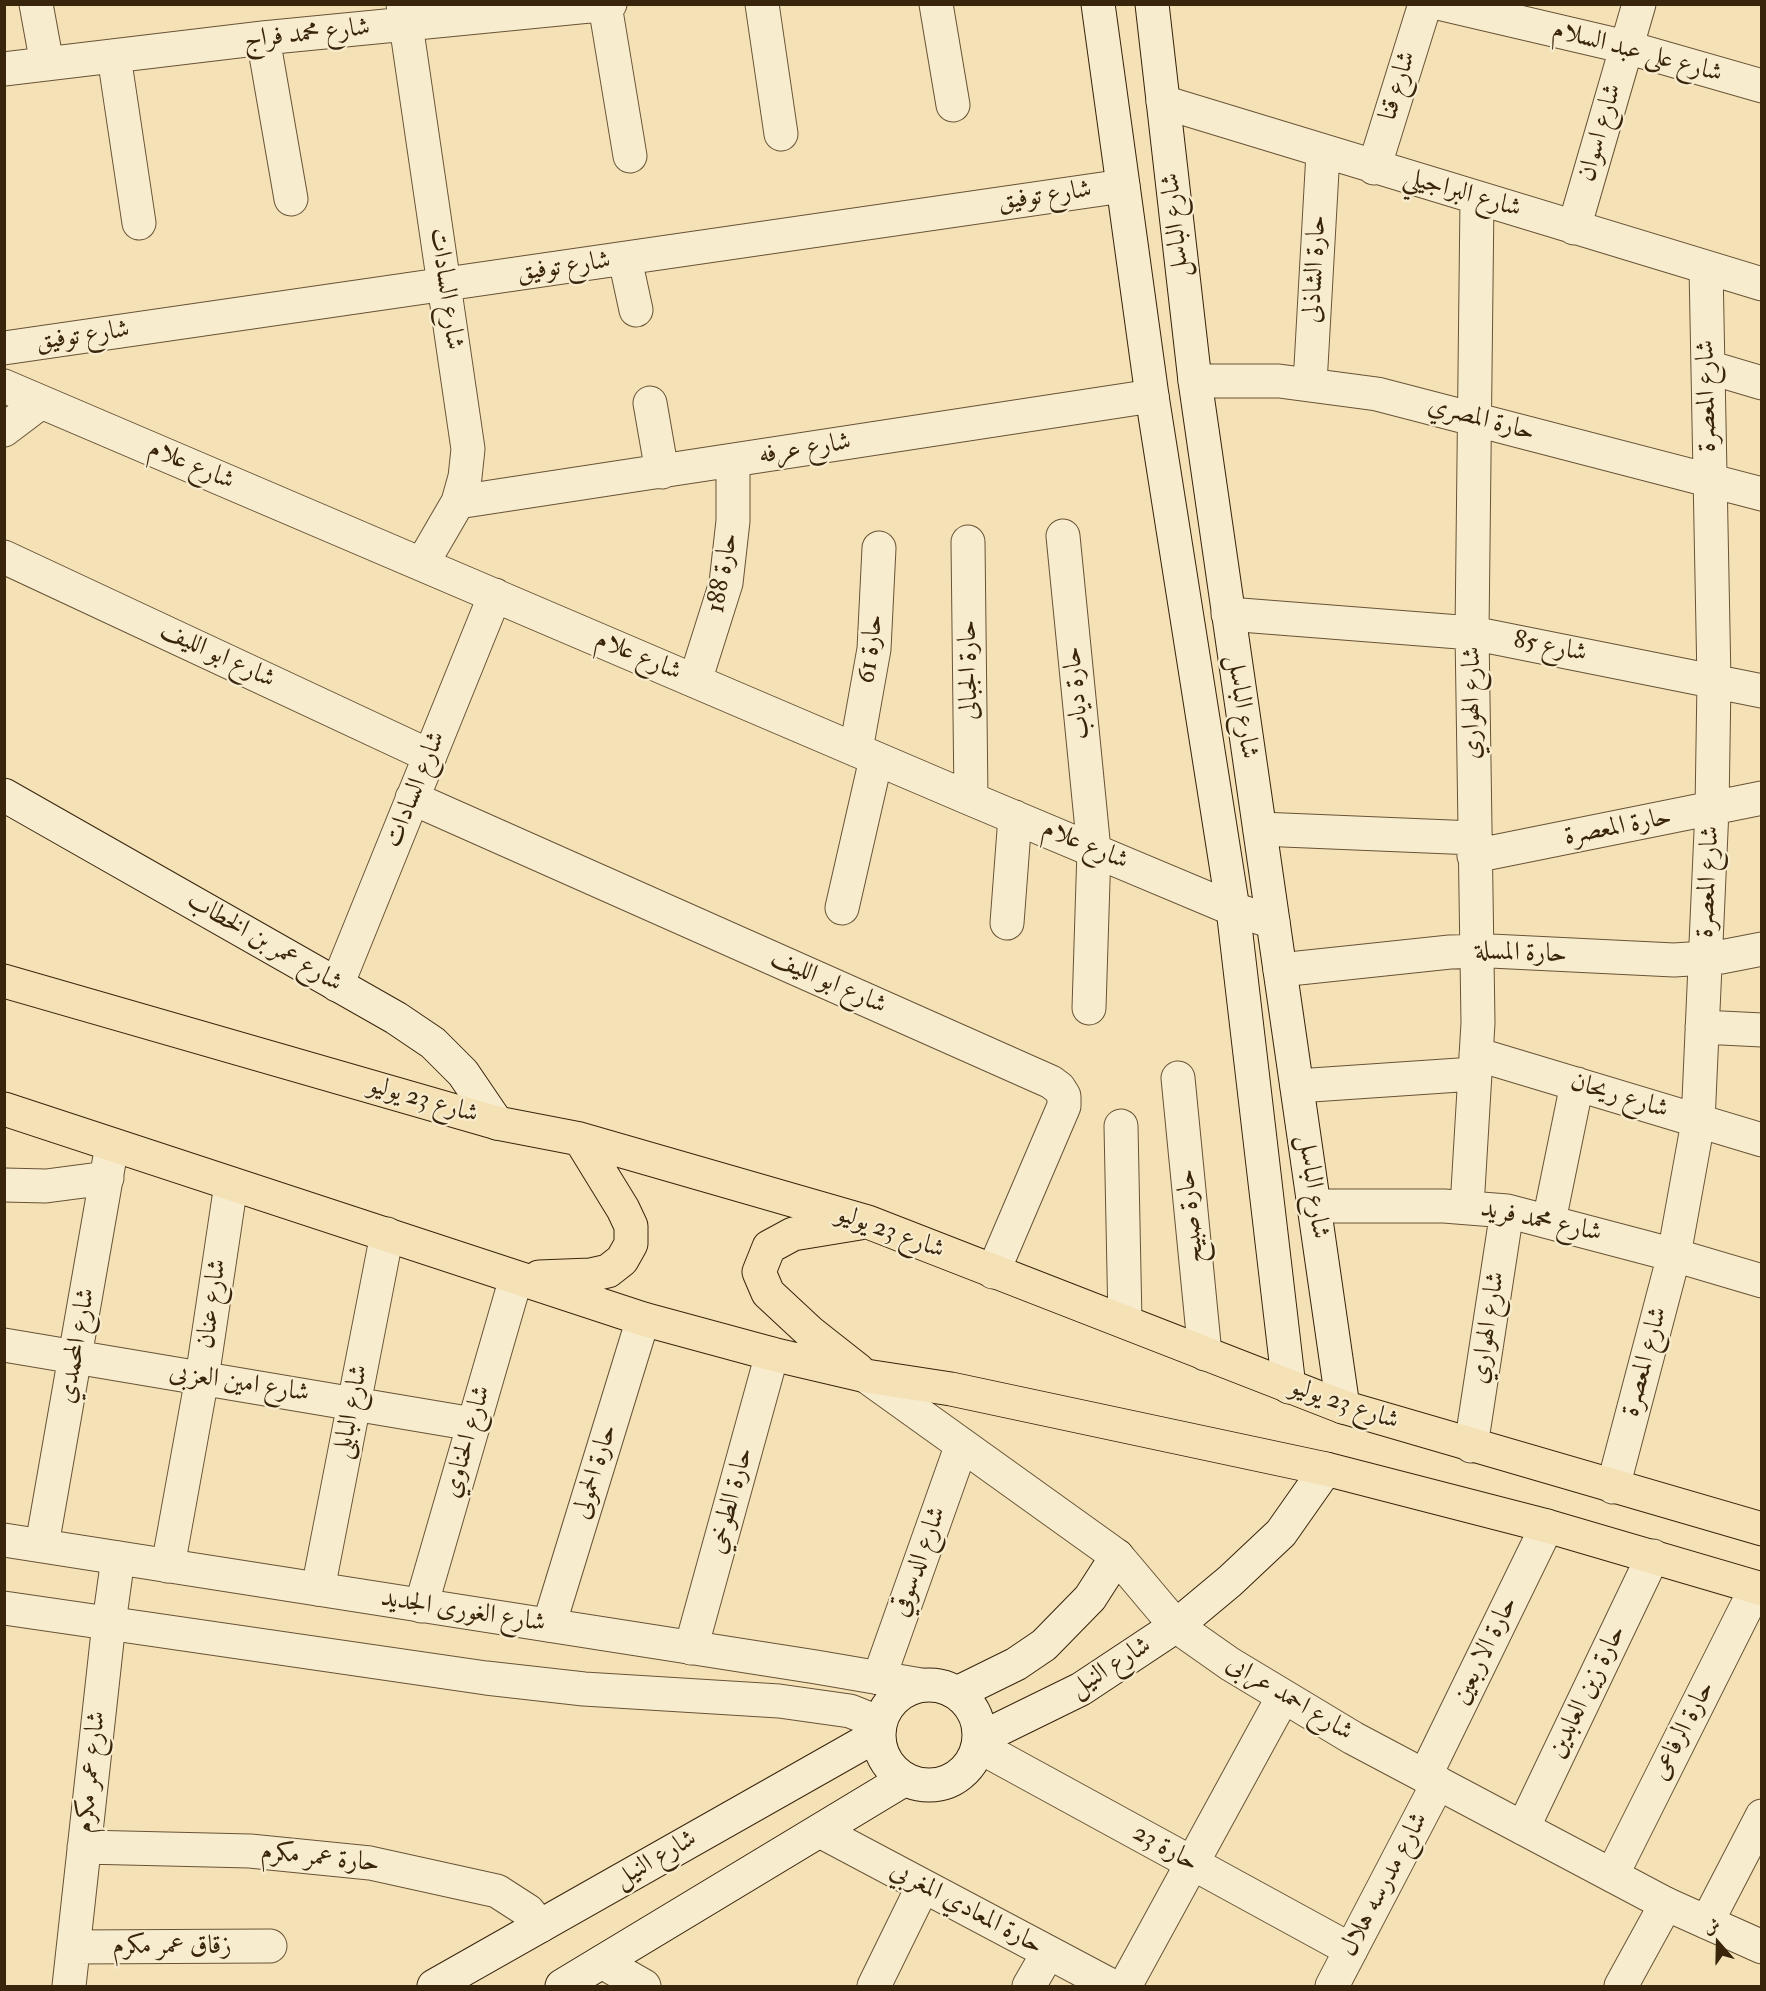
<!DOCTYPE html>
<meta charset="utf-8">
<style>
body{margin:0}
#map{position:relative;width:1766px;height:1991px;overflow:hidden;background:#f4e1b5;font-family:"IM FELL Double Pica",Amiri,serif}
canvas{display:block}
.frame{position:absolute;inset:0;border:6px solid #39240c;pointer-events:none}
.north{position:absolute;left:1688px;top:1913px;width:60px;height:60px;-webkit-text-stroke:4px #f8eccf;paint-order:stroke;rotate:340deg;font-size:16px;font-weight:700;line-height:24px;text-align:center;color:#39240c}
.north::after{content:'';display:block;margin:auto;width:21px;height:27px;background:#39240c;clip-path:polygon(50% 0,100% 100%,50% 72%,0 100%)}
</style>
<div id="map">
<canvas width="1766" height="1991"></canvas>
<div class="frame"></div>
<div class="north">ش</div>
</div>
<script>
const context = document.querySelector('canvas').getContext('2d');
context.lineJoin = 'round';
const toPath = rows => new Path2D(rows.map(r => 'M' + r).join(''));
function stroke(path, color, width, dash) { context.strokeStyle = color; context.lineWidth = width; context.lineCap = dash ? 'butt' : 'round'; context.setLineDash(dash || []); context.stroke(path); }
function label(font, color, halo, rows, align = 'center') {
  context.font = font + ' "IM FELL Double Pica",Amiri,serif'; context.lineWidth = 4.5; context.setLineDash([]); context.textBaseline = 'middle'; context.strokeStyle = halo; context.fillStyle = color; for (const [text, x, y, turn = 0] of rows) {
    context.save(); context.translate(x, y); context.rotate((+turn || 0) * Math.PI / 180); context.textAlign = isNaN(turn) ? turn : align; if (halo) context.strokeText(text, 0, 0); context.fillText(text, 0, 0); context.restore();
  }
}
const minor = toPath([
 [36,4,47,64],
 [403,4,468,449,465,477,458,502,422,564],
 [762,4,781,134],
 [936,4,953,105],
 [1442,4,1626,47,1762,86],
 [605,5,630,156],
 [263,38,291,199],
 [114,56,139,223],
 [4,69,263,38,610,4],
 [1163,102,1762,284],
 [1374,168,1425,4],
 [1574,228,1639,4],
 [625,259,636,310],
 [4,348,1123,186],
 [1708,367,1762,383],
 [1195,381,1279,381,1377,394,1762,494],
 [1310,384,1323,153],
 [4,386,971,799,1233,909,1273,922],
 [650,403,662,472],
 [4,430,41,402],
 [458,502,1152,396],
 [1063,536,1094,850,1089,1008],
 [968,542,971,799],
 [4,557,430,756],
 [1228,614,1472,633,1762,691],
 [695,681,726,583,733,521,733,461],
 [856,750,874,649,879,548],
 [412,798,1051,1082,1059,1088,1064,1096,1064,1106,993,1272],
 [1260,829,1474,838],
 [1474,856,1762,798],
 [842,908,876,759],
 [1007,923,1015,817],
 [1280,970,1450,952,1491,951,1674,960,1721,957,1762,949],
 [337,985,495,595],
 [1702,1027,1762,1030],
 [1476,1054,1762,1140],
 [1178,1078,1205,1354],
 [1297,1086,1474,1074],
 [1121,1126,1125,1321],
 [4,1185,46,1186,107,1178],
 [1314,1206,1444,1206,1507,1211,1674,1255,1762,1281],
 [1467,1207,1478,1023,1472,633,1477,199],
 [1549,1221,1577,1084],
 [4,1345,473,1424],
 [1471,1446,1507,1211],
 [1613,1487,1674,1255,1698,1122,1712,809,1714,681,1706,267],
 [42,1545,112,1145],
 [168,1566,202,1378,231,1184],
 [318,1589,387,1234],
 [421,1606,516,1278],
 [549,1625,643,1319],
 [691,1648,772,1354],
 [879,1678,961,1447],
 [978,1746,1351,1950],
 [1425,1776,1547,1526],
 [1523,1828,1653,1556],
 [820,1831,1112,1986],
 [84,1847,250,1851,370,1863,497,1891,528,1911,540,1926],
 [1612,1875,1756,1588],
 [1707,1922,1762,1816],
 [74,1947,270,1946],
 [602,1962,644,1986],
 [69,1986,109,1623,118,1558],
 [874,1986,923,1886],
 [1029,1986,1048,1953],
 [1125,1986,1283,1697],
 [1332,1986,1438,1783],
 [1621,1986,1666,1904]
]);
const tertiary = toPath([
 [866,1376,1117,1556,1176,1626,1230,1664,1353,1738,1666,1904,1762,1947],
 [4,1540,816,1667,921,1685],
 [4,1608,486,1678,584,1689,779,1701,850,1711,880,1723]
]);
const secondary = toPath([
 [1098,4,1152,396,1233,909,1289,1387],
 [1152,4,1195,381,1343,1407],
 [4,795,396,1018,433,1043,463,1073,497,1123],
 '879 1735a50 50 0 1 1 100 0a50 50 0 1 1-100 0Z',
 [957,1693,1016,1664,1044,1645,1090,1598,1117,1556],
 [979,1739,1081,1689,1176,1626,1230,1581,1281,1533,1326,1469],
 [434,1986,879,1734],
 [562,1986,905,1779]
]);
const primary = toPath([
 [4,981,497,1123,580,1139,868,1222,1343,1407,1762,1529],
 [4,1109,643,1319,772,1354,866,1376,951,1389,1326,1469,1547,1526,1762,1589],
 [539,1277,590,1275,608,1271,622,1260,631,1244,631,1226,623,1209,580,1139],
 [858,1370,811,1333,768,1293,759,1272,769,1247,793,1234,860,1223]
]);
const streetNames = [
 ["شارع محمد فراج",307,35,-6],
 ["شارع على عبد السلام",1637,53,15],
 ["شارع قنا",1399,86,-73],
 ["شارع اسوان",1601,133,-74],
 ["شارع البراجيلي",1462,194,16],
 ["شارع توفيق",1045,197,-8],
 ["شارع الباسل",1177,225,-96],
 ["شارع توفيق",564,268,-8],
 ["حارة الشاذلى",1316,269,-87],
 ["شارع السادات",445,289,82],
 ["شارع توفيق",83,337,-8],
 ["شارع المعصرة",1708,396,-91],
 ["حارة المصري",1481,420,15],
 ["شارع عرفه",805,450,-9],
 ["شارع علام",191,466,23],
 ["حارة 188",724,573,-80],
 ["شارع 85",1550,648,11],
 ["حارة 61",872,649,-83],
 ["شارع ابو الليف",217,656,25],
 ["شارع علام",638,657,23],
 ["حارة الجبالى",970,670,-91],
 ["حارة دياب",1078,693,-96],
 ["شارع الهواري",1473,703,-90],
 ["شارع الباسل",1241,707,82],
 ["شارع السادات",416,790,-68],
 ["حارة المعصرة",1618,828,-11],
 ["شارع علام",1085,846,23],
 ["شارع المعصرة",1709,882,-87],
 ["شارع عمر بن الخطاب",264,943,30],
 ["حارة المسلة",1521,954,2],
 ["شارع ابو الليف",828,983,24],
 ["شارع ريحان",1619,1097,17],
 ["شارع 23 يوليو",423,1101,16],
 ["شارع الباسل",1312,1187,82],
 ["حارة صبيح",1192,1216,-96],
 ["شارع محمد فريد",1541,1222,12],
 ["شارع 23 يوليو",890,1233,20],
 ["شارع عنان",213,1304,-82],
 ["شارع الهواري",1489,1328,-81],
 ["شارع المحمدي",78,1346,-80],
 ["شارع المعصرة",1646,1362,-75],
 ["شارع امين العزبى",239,1384,9],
 ["شارع 23 يوليو",1344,1405,19],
 ["شارع البابلى",352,1412,-79],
 ["شارع الحناوي",468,1442,-74],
 ["حارة الحمولى",596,1472,-73],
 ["حارة الطوخي",732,1501,-75],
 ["شارع الدسوقي",920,1562,-70],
 ["شارع الغورى الجديد",463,1612,9],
 ["حارة الاربعين",1486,1651,-64],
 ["شارع النيل",1111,1668,-32],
 ["حارة زين العابدين",1588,1692,-64],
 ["شارع احمد عرابى",1289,1699,31],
 ["حارة الرفاعى",1684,1731,-63],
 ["شارع عمر مكرم",92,1772,-84],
 ["حارة 23",1165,1849,29],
 ["حارة عمر مكرم",320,1859,6],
 ["شارع النيل",656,1860,-30],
 ["شارع مدرسه هلال",1385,1885,-62],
 ["حارة المعادي المغربي",966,1909,28],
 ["زقاق عمر مكرم",172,1947]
];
stroke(minor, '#685336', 35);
stroke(tertiary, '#685336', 35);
stroke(secondary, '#39240c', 35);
stroke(primary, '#39240c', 35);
stroke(minor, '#f8eccf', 33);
stroke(tertiary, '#f8eccf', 33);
stroke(secondary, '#f8eccf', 33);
stroke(primary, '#f4e1b5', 33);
label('26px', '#39240c', '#f8eccf', streetNames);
</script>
